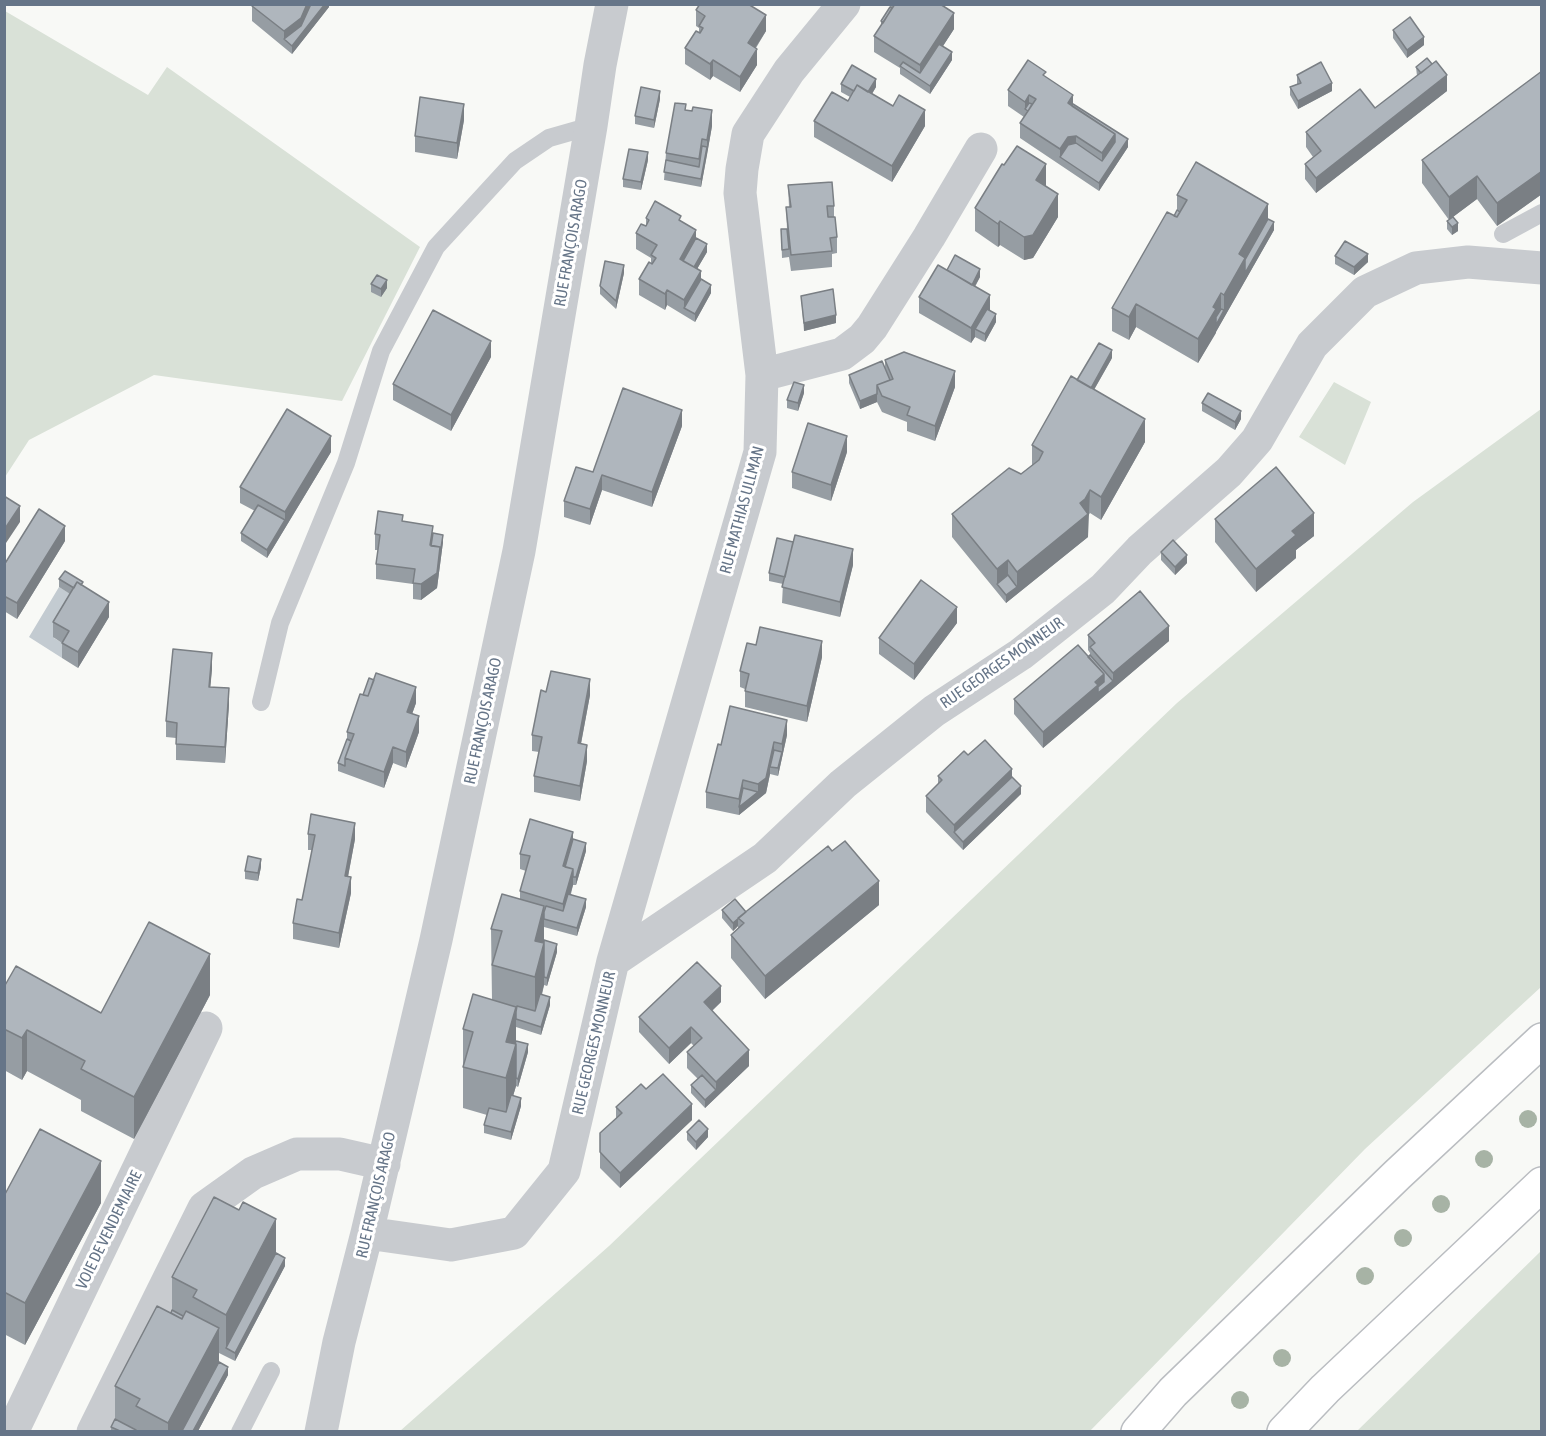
<!DOCTYPE html>
<meta charset="utf-8">
<style>
body{margin:0}
#map{position:relative;width:1546px;height:1436px;overflow:hidden;background:#f8f9f6;font-family:"Asap Condensed",sans-serif}
canvas{display:block}
.frame{position:absolute;inset:0;border:6px solid #667588;pointer-events:none}
</style>
<div id="map">
<canvas width="1546" height="1436"></canvas>
<div class="frame"></div>
</div>
<script>
const context = document.querySelector('canvas').getContext('2d');
context.lineJoin = 'round';
function fill(path, color) { context.fillStyle = color; context.fill(path, 'evenodd'); }
const toPath = rows => new Path2D(rows.map(r => 'M' + r).join(''));
function stroke(path, color, width, dash) { context.strokeStyle = color; context.lineWidth = width; context.lineCap = dash ? 'butt' : 'round'; context.setLineDash(dash || []); context.stroke(path); }
function label(font, color, halo, rows, align = 'center') {
  context.font = font + ' "Asap Condensed",sans-serif'; context.lineWidth = 6; context.setLineDash([]); context.textBaseline = 'middle'; context.strokeStyle = halo; context.fillStyle = color; for (const [text, x, y, turn = 0] of rows) {
    context.save(); context.translate(x, y); context.rotate((+turn || 0) * Math.PI / 180); context.textAlign = isNaN(turn) ? turn : align; if (halo) context.strokeText(text, 0, 0); context.fillText(text, 0, 0); context.restore();
  }
}
const green = toPath([
 [5,11,148,95,167,67,420,247,342,401,154,375,29,440,5,477],
 [1334,382,1371,402,1345,465,1299,437],
 [1541,409,1541,987,1365,1149,1090,1431,400,1431,609,1246,1177,703,1413,502],
 [1541,1251,1541,1431,1357,1431]
]);
const water = toPath([
 [59,587,77,598,54,638,69,647,62,658,29,637]
]);
const service = toPath([
 [1503,234,1542,213],
 [261,702,280,623,346,463,381,351,436,247,515,161,549,138,591,126],
 [240,1432,271,1371]
]);
const minor = toPath([
 [762,375,842,354,862,339,872,327,929,237,981,149],
 [613,961,765,858,843,784,934,711,1021,654,1103,589,1140,550,1229,472,1257,440,1312,345,1365,292,1416,268,1468,262,1542,268],
 [367,1233,451,1245,514,1233,564,1171,613,961,760,452,762,375,740,193,742,169,748,134,789,71,844,4],
 [12,1432,206,1028],
 [93,1432,204,1208,253,1173,297,1154,340,1154,384,1164],
 [321,1432,339,1342,367,1233,436,940,519,551,591,126,600,65,612,4]
]);
const trunk = toPath([
 [1138,1432,1173,1392,1397,1175,1542,1040],
 [1284,1432,1325,1389,1542,1184]
]);
const trees = [
 [1528,1119],
 [1484,1159],
 [1441,1204],
 [1403,1238],
 [1365,1276],
 [1282,1358],
 [1240,1400]
];
const wall = toPath([
 [329,4,329,7,292,54,252,21,252,6],
 [890,4,940,4,954,29,943,46,952,60,930,94,900,74,900,68,874,52,874,36,881,27,881,21,890,7],
 [696,10,766,31,756,48,757,65,740,92,713,76,710,80,685,64,685,48,699,32,699,28,696,26],
 [1393,30,1424,45,1407,58,1393,38],
 [1416,67,1447,91,1316,193,1305,179,1305,164,1313,157,1306,147,1306,132,1375,108,1417,76],
 [1542,71,1542,194,1497,226,1477,199,1450,219,1458,231,1452,235,1447,229,1447,221,1449,220,1422,183,1422,160],
 [1297,75,1332,91,1298,109,1290,95,1290,87,1297,84],
 [1046,77,1073,104,1128,147,1099,191,1020,138,1020,123,1024,117,1008,106,1008,90],
 [841,84,876,87,872,94,925,126,892,182,814,137,814,121,848,101,850,97,841,92],
 [660,99,654,128,635,124,635,116],
 [686,110,712,126,701,187,664,180,666,153],
 [464,120,457,159,415,152,415,136],
 [648,160,641,190,623,187,623,179],
 [788,185,834,206,834,217,837,237,837,253,832,254,832,267,791,271,789,257,782,258,781,229,787,229,786,207,789,207],
 [1046,186,1058,217,1033,258,1024,260,1000,245,998,247,975,231,975,208],
 [1177,195,1268,219,1274,230,1198,363,1136,327,1129,340,1112,331,1112,308,1174,216,1177,210],
 [646,218,681,222,707,252,697,269,701,279,711,293,695,322,667,305,665,310,639,295,639,279,651,262,651,258,636,249,636,233,646,225],
 [1335,256,1368,262,1354,275,1335,264],
 [947,270,980,277,975,287,996,322,985,342,975,337,971,343,919,313,919,297],
 [624,273,616,309,600,294,600,286],
 [371,284,387,288,381,297,371,292],
 [801,296,836,323,804,331],
 [491,357,451,431,393,400,393,384],
 [1112,358,1094,390,1145,442,1101,520,1090,513,1088,516,1088,537,1006,603,952,537,952,514,1021,474,1032,465,1032,445,1077,380],
 [885,360,955,387,935,441,907,431,907,422,882,412,877,402,860,409,849,383,849,375,885,368],
 [804,393,798,411,787,408,787,400],
 [1202,403,1241,419,1235,430,1202,411],
 [682,426,652,507,602,490,590,525,564,517,564,501,593,472],
 [331,452,267,558,241,541,241,533,255,511,240,503,240,487],
 [847,452,831,501,792,488,792,472],
 [1215,519,1314,536,1296,550,1296,558,1256,592,1215,542],
 [403,521,433,533,443,542,437,588,421,600,413,599,413,584,376,579,376,564,378,550,375,550,375,534],
 [65,541,17,619,4,611,4,565],
 [1161,552,1187,563,1175,575,1161,560],
 [853,565,840,617,782,603,783,584,769,581,769,573],
 [59,579,83,586,109,617,78,668,62,658,62,643,53,637,53,622,70,594,59,587],
 [957,623,914,680,879,654,879,638],
 [1088,635,1169,641,1043,748,1014,714,1014,699,1090,655,1090,653,1088,650],
 [756,645,822,657,807,722,745,707,745,689,740,687,740,671],
 [212,669,210,687,229,704,225,763,176,760,176,738,166,737,166,721],
 [546,692,590,695,581,744,587,761,580,801,534,792,534,776,539,752,532,751,532,735],
 [363,695,416,703,412,714,419,732,406,768,393,763,384,788,338,771,338,763,347,739,347,732],
 [787,735,778,776,770,774,766,793,739,815,706,808,706,792,721,745],
 [968,755,1012,777,1021,794,963,850,926,812,926,796,938,784,938,776],
 [308,834,355,839,348,877,351,893,339,948,293,939,293,923,302,900,312,850,308,850],
 [573,839,586,851,576,885,573,885,571,894,586,907,577,936,544,927,544,940,557,952,547,986,544,985,542,995,550,1005,541,1035,516,1027,516,1041,528,1052,518,1087,516,1086,513,1096,521,1106,511,1140,484,1133,484,1125,487,1115,463,1108,463,1029,492,1000,491,929,520,899,520,891,526,871,520,869,520,854],
 [832,851,879,905,765,999,731,958,731,935,738,928,738,926,733,931,722,918,722,910,746,912],
 [261,867,258,881,245,879,245,871],
 [4,987,101,1013,210,995,134,1139,81,1111,81,1100,27,1071,22,1080,4,1070],
 [721,1002,712,1011,749,1066,705,1108,691,1093,691,1085,698,1079,687,1068,687,1052,694,1046,691,1043,669,1064,639,1032,639,1017],
 [616,1107,692,1120,620,1188,600,1168,600,1152,616,1118],
 [687,1132,708,1137,696,1150,687,1140],
 [4,1196,101,1203,25,1345,4,1334],
 [276,1253,285,1266,235,1361,219,1353,219,1362,228,1375,198,1431,111,1431,111,1427,115,1419,115,1386,171,1313,172,1310,172,1277]
]);
const shadedWall = toPath([
 [307,4,317,4,301,34,284,39,284,47,284,31],
 [325,4,329,4,329,7,292,54,292,46],
 [954,13,954,29,921,80,920,79,920,65],
 [766,15,766,31,748,59,748,43],
 [1424,37,1424,45,1407,58,1407,50],
 [757,49,757,65,740,92,740,77],
 [952,52,952,60,930,94,930,86],
 [713,60,713,76,710,80,710,64],
 [1447,75,1447,91,1316,193,1316,178],
 [876,79,876,87,865,105,865,98],
 [1332,83,1332,91,1298,109,1298,101],
 [660,91,660,99,654,128,654,120],
 [1029,95,1029,111,1025,109,1025,117,1025,102],
 [1073,95,1073,111,1068,103],
 [464,104,464,120,457,159,457,143],
 [712,110,712,126,707,155,707,140],
 [925,110,925,126,892,182,892,166],
 [1115,134,1115,150,1102,169,1102,153],
 [1076,136,1076,151,1060,157,1060,149,1068,137],
 [702,139,702,154,699,175,699,159],
 [1128,139,1128,147,1099,191,1099,183],
 [707,147,707,155,701,187,701,179],
 [648,152,648,160,641,190,641,182],
 [1046,164,1046,187,1036,180],
 [1542,171,1542,194,1497,226,1497,203],
 [1477,176,1477,199,1449,220,1449,197],
 [1058,194,1058,217,1033,258,1024,260,1024,237],
 [1268,204,1268,227,1274,222,1274,230,1216,332,1216,324,1216,333,1198,363,1198,339,1213,307,1221,293,1221,316,1224,310,1224,295,1239,254],
 [1000,221,1000,245,998,247,998,224],
 [1458,223,1458,231,1452,235,1452,227],
 [696,230,696,246,683,269,680,259],
 [707,244,707,252,690,281,690,273],
 [1368,254,1368,262,1354,275,1354,267],
 [624,265,624,273,616,309,616,301],
 [980,269,980,277,968,298,968,290],
 [701,271,701,287,684,308,684,300],
 [387,280,387,288,381,297,381,289],
 [711,285,711,293,695,322,695,314],
 [667,290,667,305,665,310,665,294],
 [990,295,990,311,975,329,975,337,971,343,971,328],
 [1136,304,1136,327,1129,340,1129,317],
 [996,314,996,322,985,342,985,334],
 [836,315,836,323,804,331,804,323],
 [491,341,491,357,451,431,451,415],
 [1112,350,1112,358,1084,407,1084,399],
 [955,371,955,387,935,441,935,426],
 [804,385,804,393,798,411,798,403],
 [877,394,877,402,860,409,860,401],
 [682,410,682,426,652,507,652,492],
 [1241,411,1241,419,1235,430,1235,422],
 [1145,419,1145,442,1101,520,1101,497],
 [331,436,331,452,267,558,267,550,285,520,285,512],
 [847,436,847,452,831,501,831,485],
 [602,475,602,490,590,525,590,509],
 [1090,490,1088,537,1006,603,1006,595,1017,587,1017,572,1080,503],
 [20,506,20,522,4,546,4,530],
 [1314,513,1314,536,1296,550,1296,558,1256,592,1256,569,1292,531],
 [65,526,65,541,17,619,17,603],
 [443,535,443,542,437,588,421,600,421,584,440,547],
 [853,549,853,565,840,617,840,602],
 [1187,555,1187,563,1175,575,1175,567],
 [1008,560,1008,583,997,584,997,569],
 [109,602,109,617,78,668,78,652],
 [957,607,957,623,914,680,914,664],
 [1169,626,1169,641,1043,748,1043,732,1104,674,1113,681,1113,673],
 [822,641,822,657,807,722,807,706],
 [212,653,212,669,209,703,209,687],
 [590,679,590,695,578,759,578,743],
 [416,687,416,703,407,728,407,712],
 [229,688,229,704,225,763,225,747],
 [419,716,419,732,406,768,406,752],
 [787,720,787,735,778,776,778,768,782,752,782,744],
 [774,742,774,758,770,767,770,774,766,793,739,815,739,799,743,780,743,796,758,792,758,784],
 [587,745,587,761,580,801,580,786],
 [393,747,393,763,384,788,384,772],
 [1012,769,1012,785,954,832,954,825],
 [1021,786,1021,794,963,850,963,842],
 [355,823,355,839,345,892,345,876],
 [573,832,573,847,565,875,563,866],
 [586,843,586,851,576,885,576,877],
 [261,859,261,867,258,881,258,873],
 [573,869,573,885,563,919,563,904],
 [351,877,351,893,339,948,339,933],
 [879,881,879,905,765,999,765,976],
 [586,899,586,907,577,936,577,928],
 [544,906,544,985,535,1019,535,941],
 [738,918,738,926,733,931,733,923],
 [557,944,557,952,547,986,547,978],
 [210,954,210,995,134,1139,134,1097],
 [721,986,721,1002,704,1018,704,1002],
 [550,997,550,1005,541,1035,541,1027],
 [516,1007,516,1086,506,1120,506,1042],
 [691,1027,691,1043,669,1064,669,1048],
 [27,1030,27,1071,22,1080,22,1038],
 [528,1044,528,1052,518,1087,518,1079],
 [749,1050,749,1066,705,1108,705,1100,716,1090,716,1082],
 [521,1098,521,1106,511,1140,511,1132],
 [692,1104,692,1120,620,1188,620,1173],
 [708,1129,708,1137,696,1150,696,1142],
 [101,1161,101,1203,25,1345,25,1303],
 [276,1219,276,1261,226,1348,226,1315],
 [285,1258,285,1266,235,1361,235,1353],
 [219,1328,219,1370,186,1431,168,1431,168,1423],
 [228,1367,228,1375,198,1431,193,1431]
]);
const building = toPath([
 [253,4,307,4,301,18,284,31,252,6,253,4],
 [311,4,325,4,292,46,284,39,301,26,311,4],
 [700,4,748,4,766,15,748,43,757,49,740,77,713,60,710,64,685,48,696,31,700,33,703,28,699,26,705,16,696,10,700,4],
 [895,4,940,4,954,13,920,65,874,36,895,4],
 [890,7,892,8,883,23,881,21,890,7],
 [1410,17,1424,37,1407,50,1393,30,1410,17],
 [939,44,952,52,930,86,900,66,903,62,920,73,939,44],
 [1427,58,1432,64,1421,73,1416,67,1427,58],
 [1028,60,1046,72,1043,75,1073,95,1068,103,1115,134,1102,153,1076,136,1068,137,1060,149,1020,123,1036,99,1029,95,1025,102,1008,90,1028,60],
 [1436,61,1447,75,1316,178,1305,164,1321,151,1306,132,1360,89,1375,108,1436,61],
 [1321,62,1332,83,1298,101,1290,87,1301,83,1297,75,1321,62],
 [852,65,876,79,868,92,857,85,854,91,841,84,852,65],
 [1542,71,1542,171,1497,203,1477,176,1449,197,1422,160,1542,71],
 [857,85,893,106,899,95,925,110,892,166,814,121,832,92,848,101,857,85],
 [641,87,660,91,654,120,635,116,641,87],
 [420,97,464,104,457,143,415,136,420,97],
 [675,103,686,104,685,110,692,111,693,107,712,110,707,140,702,139,699,159,666,153,675,103],
 [1029,103,1032,104,1028,111,1025,109,1029,103],
 [1073,104,1128,139,1099,183,1060,157,1068,145,1076,143,1102,161,1115,142,1115,134,1072,106,1073,104],
 [702,146,707,147,701,179,664,172,666,160,699,167,702,146],
 [1017,146,1046,164,1036,180,1058,194,1033,235,1024,237,1000,221,998,224,975,208,1002,164,1004,165,1017,146],
 [629,149,648,152,641,182,623,179,629,149],
 [1196,162,1268,204,1239,254,1245,258,1224,295,1221,293,1213,307,1216,309,1198,339,1136,304,1129,317,1112,308,1167,212,1177,217,1187,200,1177,195,1196,162],
 [832,182,834,206,827,206,828,217,835,217,837,237,830,238,832,251,791,255,786,207,791,207,788,185,832,182],
 [655,201,681,216,679,220,696,230,680,259,701,271,684,300,667,290,665,294,639,279,649,262,652,264,656,258,651,255,657,245,636,233,641,224,646,226,649,220,646,218,655,201],
 [1177,210,1180,212,1177,217,1174,216,1177,210],
 [1453,217,1458,223,1452,227,1447,221,1453,217],
 [1268,219,1274,222,1245,273,1245,258,1241,267,1268,219],
 [781,229,787,229,789,249,782,250,781,229],
 [696,238,707,244,694,267,683,261,696,238],
 [1345,241,1368,254,1354,267,1335,256,1345,241],
 [955,255,980,269,972,285,947,270,955,255],
 [605,261,624,265,616,301,600,286,605,261],
 [938,265,990,295,971,328,919,297,938,265],
 [377,275,387,280,381,289,371,284,377,275],
 [701,279,711,285,695,314,684,308,701,279],
 [833,289,836,315,804,323,801,296,833,289],
 [987,309,996,314,985,334,975,329,987,309],
 [1221,309,1224,310,1216,325,1216,317,1221,309],
 [433,310,491,341,451,415,393,384,433,310],
 [1099,343,1112,350,1091,388,1077,380,1099,343],
 [904,352,955,371,935,426,907,415,910,407,882,396,877,385,893,379,885,360,904,352],
 [882,361,890,380,877,385,877,394,860,401,849,375,882,361],
 [1071,376,1145,419,1101,497,1090,490,1085,499,1080,503,1088,514,1017,572,1008,560,997,569,952,514,1009,468,1021,474,1039,460,1043,452,1032,445,1071,376],
 [794,382,804,385,798,403,787,400,794,382],
 [623,388,682,410,652,492,602,475,590,509,564,501,576,467,593,472,623,388],
 [1208,393,1241,411,1235,422,1202,403,1208,393],
 [287,409,331,436,285,512,240,487,287,409],
 [808,423,847,436,831,485,792,472,808,423],
 [1276,467,1314,513,1292,531,1296,535,1256,569,1215,519,1276,467],
 [4,496,20,506,4,530,4,496],
 [258,505,285,520,267,550,241,533,258,505],
 [39,509,65,526,17,603,4,596,4,565,39,509],
 [378,511,403,515,402,521,433,526,430,545,440,547,437,573,421,584,413,583,415,569,376,564,380,535,375,534,378,511],
 [433,533,443,535,440,554,440,547,431,546,433,533],
 [795,535,853,549,840,602,782,587,795,535],
 [777,538,793,542,785,577,769,573,777,538],
 [1173,540,1187,555,1175,567,1161,552,1173,540],
 [65,571,83,582,81,585,77,582,74,588,59,579,65,571],
 [1008,575,1017,587,1006,595,997,584,1008,575],
 [921,580,957,607,914,664,879,638,921,580],
 [77,582,109,602,78,652,62,643,69,631,53,622,77,582],
 [1140,591,1169,626,1113,673,1090,647,1095,643,1088,635,1140,591],
 [760,627,822,641,807,706,745,691,749,674,740,671,747,643,756,645,760,627],
 [1078,645,1104,674,1095,682,1098,685,1043,732,1014,699,1078,645],
 [173,649,212,653,209,687,229,688,225,747,176,744,177,723,166,721,173,649],
 [1090,655,1113,681,1098,693,1098,687,1104,682,1104,674,1088,657,1090,655],
 [551,671,590,679,578,743,587,745,580,786,534,776,542,737,532,735,541,690,546,692,551,671],
 [376,673,416,687,407,712,419,716,406,752,393,747,384,772,345,758,354,734,347,732,360,694,368,696,376,673],
 [369,678,374,680,368,696,363,695,369,678],
 [730,706,787,720,782,744,774,742,766,778,758,784,743,780,739,799,706,792,718,744,721,745,730,706],
 [347,739,351,741,345,758,345,766,338,763,347,739],
 [985,740,1012,769,954,825,926,796,942,780,938,776,964,751,968,755,985,740],
 [774,750,782,752,778,768,770,767,774,750],
 [1012,777,1021,786,963,842,954,832,1012,777],
 [743,788,758,792,739,807,743,788],
 [311,814,355,823,345,876,351,877,339,933,293,923,297,899,302,900,315,835,308,834,311,814],
 [530,819,573,832,563,866,573,869,563,904,520,891,530,856,520,854,530,819],
 [573,839,586,843,576,877,573,877,573,869,565,867,573,839],
 [845,841,879,881,765,976,731,935,744,923,738,918,828,846,832,851,845,841],
 [248,856,261,859,258,873,245,871,248,856],
 [502,894,544,906,535,941,544,943,535,977,492,965,502,931,491,929,502,894],
 [568,894,586,899,577,928,544,919,544,912,546,906,563,911,568,894],
 [735,899,746,912,733,923,722,910,735,899],
 [149,922,210,954,134,1097,81,1069,85,1061,27,1030,22,1038,4,1029,4,987,16,966,101,1013,149,922],
 [544,940,557,944,547,978,544,977,544,940],
 [697,962,721,986,704,1002,749,1050,716,1082,687,1052,702,1038,691,1027,669,1048,639,1017,697,962],
 [473,994,516,1007,506,1042,516,1044,506,1078,463,1067,473,1032,463,1029,473,994],
 [540,994,550,997,541,1027,516,1019,516,1012,517,1006,535,1011,540,994],
 [516,1041,528,1044,518,1079,516,1078,516,1044,515,1044,516,1041],
 [663,1074,692,1104,620,1173,600,1152,600,1133,622,1113,616,1107,641,1084,646,1089,663,1074],
 [702,1075,716,1090,705,1100,691,1085,702,1075],
 [511,1095,521,1098,511,1132,484,1125,489,1108,506,1112,511,1095],
 [699,1120,708,1129,696,1142,687,1132,699,1120],
 [40,1129,101,1161,25,1303,4,1292,4,1196,40,1129],
 [214,1197,239,1210,243,1202,276,1219,226,1315,193,1297,197,1290,172,1277,214,1197],
 [276,1253,285,1258,235,1353,226,1348,276,1253],
 [157,1306,182,1319,186,1311,219,1328,168,1423,136,1406,140,1399,115,1386,157,1306],
 [172,1310,183,1316,182,1319,171,1313,172,1310],
 [219,1362,228,1367,193,1431,182,1431,219,1362],
 [115,1419,136,1430,136,1431,120,1431,111,1427,115,1419]
]);
const streetNames = [
 ["RUE FRANÇOIS ARAGO",571,243,-80],
 ["RUE MATHIAS ULLMAN",742,510,-75],
 ["RUE GEORGES MONNEUR",1002,663,-35],
 ["RUE FRANÇOIS ARAGO",483,721,-78],
 ["RUE GEORGES MONNEUR",594,1043,-77],
 ["RUE FRANÇOIS ARAGO",376,1195,-77],
 ["VOIE DE VENDEMIAIRE",109,1230,-64]
];
fill(green, '#d9e1d7');
fill(water, '#c3cbd1');
stroke(trunk, '#babdc1', 36);
stroke(service, '#c8cbcf', 18);
stroke(minor, '#c8cbcf', 33);
stroke(trunk, '#fff', 33);
context.fillStyle = '#a7b3a5';
for (const [x, y] of trees) { context.beginPath(); context.arc(x, y, 9, 0, 2 * Math.PI); context.fill(); }
fill(wall, '#969da3');
fill(shadedWall, '#7a7f84');
fill(building, '#afb6bd');
stroke(building, '#7a7f84', 1.5);
label('16px', '#667588', '#fff', streetNames);
</script>
